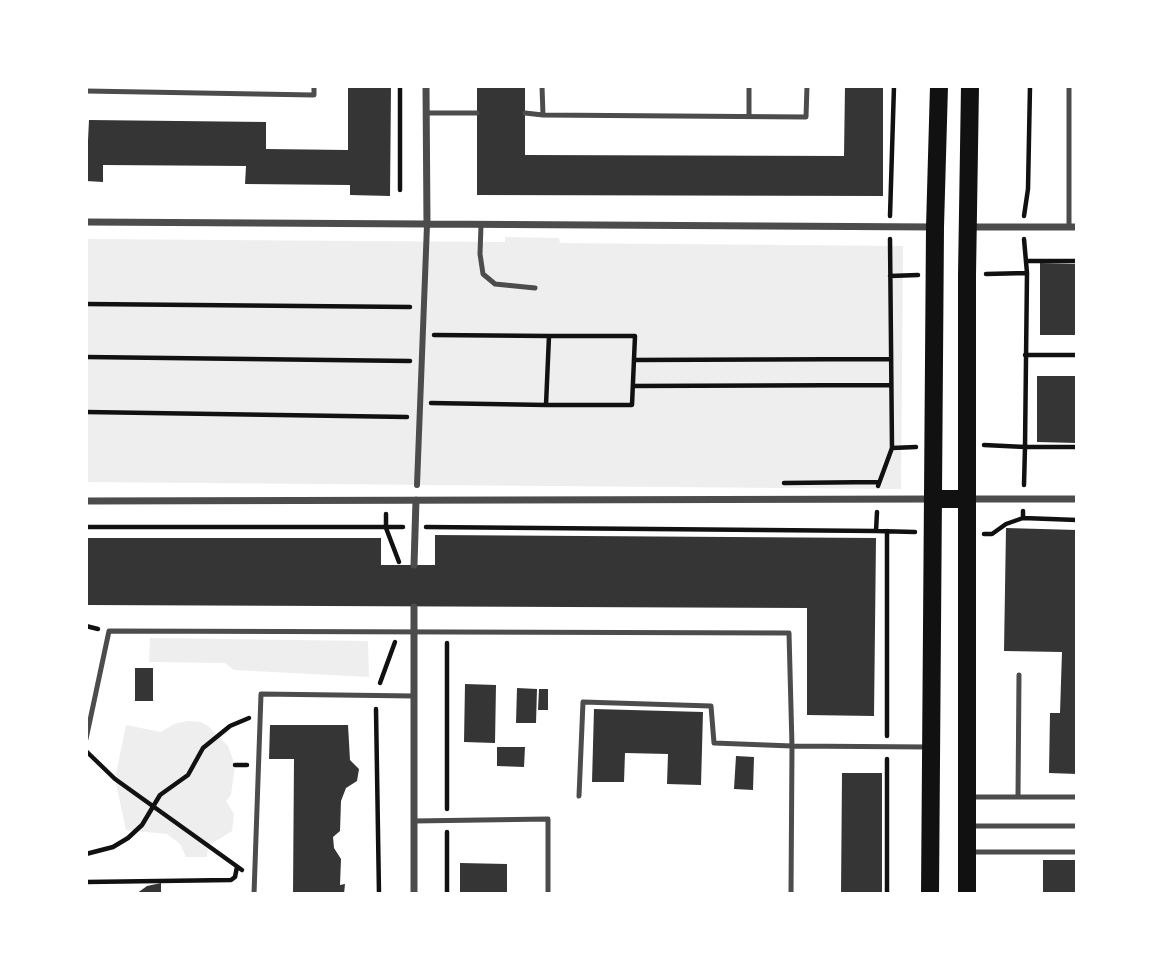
<!DOCTYPE html>
<style>
body{margin:0}
#map{position:relative;width:1163px;height:980px;overflow:hidden;background:#fff;font-family:"PT Sans Narrow",sans-serif}
canvas{display:block}
.frame{position:absolute;inset:0;border:88px solid #fff;pointer-events:none}
</style>
<div id="map">
<canvas width="1163" height="980"></canvas>
<div class="frame"></div>
</div>
<script>
const context = document.querySelector('canvas').getContext('2d');
context.lineJoin = 'round';
function fill(path, color) { context.fillStyle = color; context.fill(path, 'evenodd'); }
const toPath = rows => new Path2D(rows.map(r => 'M' + r).join(''));
function stroke(path, color, width, dash) { context.strokeStyle = color; context.lineWidth = width; context.lineCap = dash ? 'butt' : 'round'; context.setLineDash(dash || []); context.stroke(path); }
const green = toPath([
 [505,237,559,238,560,243,903,246,901,489,86,482,86,239,505,242],
 [150,638,368,641,369,677,234,670,225,663,149,662],
 [188,721,201,722,208,726,228,746,235,765,231,795,226,801,234,814,232,831,208,846,207,857,186,857,180,844,167,834,126,830,115,779,126,725,161,732,174,724]
]);
const building = toPath([
 [348,86,391,86,390,196,350,195,350,185,245,184,246,166,103,165,103,182,86,181,89,120,266,122,266,149,348,150],
 [477,86,525,86,525,155,844,156,845,86,883,86,883,196,477,195],
 [1040,263,1077,264,1077,335,1040,335],
 [1037,376,1077,376,1077,443,1037,442],
 [1006,528,1077,530,1077,774,1049,773,1050,713,1060,713,1062,652,1004,651],
 [435,535,876,538,874,716,807,715,807,608,86,605,86,538,381,538,381,565,435,565],
 [135,668,153,668,153,701,135,701],
 [465,684,496,685,495,743,464,742],
 [517,688,537,689,536,723,516,723],
 [539,689,548,689,548,710,538,710],
 [594,709,703,712,701,785,667,784,668,754,625,753,624,782,592,782],
 [270,725,348,725,350,760,359,769,357,781,346,788,341,801,340,831,333,837,334,848,341,859,340,885,345,884,344,894,293,894,294,759,269,759],
 [497,747,525,747,524,767,497,766],
 [736,756,754,757,753,790,734,789],
 [842,773,882,773,882,894,841,894],
 [1043,860,1077,860,1077,894,1043,894],
 [460,863,507,864,507,894,460,894],
 [161,883,161,894,136,894,147,886]
]);
const path = toPath([
 [400,86,400,190],
 [890,216,894,86],
 [1024,216,1028,189,1030,86],
 [1026,261,1077,261],
 [986,274,1027,273],
 [890,276,918,275],
 [86,304,410,307],
 [434,335,549,336,546,405,632,405,635,336,549,336],
 [1025,355,1077,355],
 [86,357,410,361],
 [634,360,891,359],
 [633,386,891,385],
 [431,403,546,405],
 [86,412,407,417],
 [984,445,1025,447,1027,273,1024,239],
 [892,448,916,447],
 [784,483,878,482],
 [1024,485,1025,447,1077,447],
 [878,486,892,448,890,239],
 [877,512,876,531,915,532],
 [386,514,386,528,399,562],
 [1023,518,1077,520],
 [86,527,403,527],
 [426,527,876,531],
 [984,534,992,534,1006,524,1023,518,1023,511],
 [86,626,98,629],
 [447,643,447,809],
 [380,683,395,642],
 [376,709,379,894],
 [887,736,887,531],
 [86,751,115,779,242,870],
 [235,765,247,765],
 [86,854,113,847,128,838,142,825,160,795,188,775,203,748,230,726,249,718],
 [86,882,231,880,235,877,237,867],
 [447,894,447,832],
 [887,894,887,759]
]);
const service = toPath([
 [542,86,543,115,806,117,807,86],
 [1069,86,1069,227],
 [86,91,314,95,314,86],
 [426,113,477,113],
 [525,113,543,115],
 [749,116,749,86],
 [481,225,480,254,483,274,495,284,535,288],
 [86,739,109,631,789,633,792,746,791,894],
 [579,796,583,702,711,706,714,743,792,746,928,747],
 [970,797,1077,797],
 [1018,797,1019,675],
 [414,821,548,819,548,894],
 [970,826,1077,826],
 [968,852,1077,852],
 [254,894,261,694,414,696]
]);
const pedestrian = toPath([
 [417,485,427,225]
]);
const minor = toPath([
 [426,86,427,225],
 [86,222,935,227],
 [968,227,1077,227],
 [967,499,1077,499],
 [86,501,932,499],
 [414,565,416,500],
 [414,894,414,607]
]);
const primary = toPath([
 [933,499,967,499],
 [930,894,935,227,939,86],
 [967,894,967,275,970,86]
]);
fill(green, '#eee');
fill(building, '#353535');
stroke(path, '#111', 4.5);
stroke(service, '#4c4c4c', 5);
stroke(pedestrian, '#4c4c4c', 6);
stroke(minor, '#4c4c4c', 7);
stroke(primary, '#111', 18);
</script>
